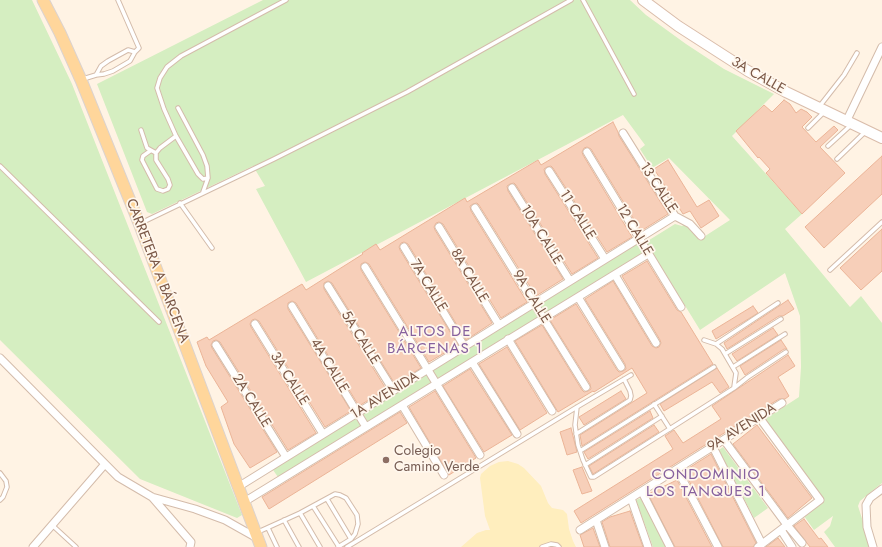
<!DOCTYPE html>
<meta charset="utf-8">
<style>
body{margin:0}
canvas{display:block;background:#fff3e4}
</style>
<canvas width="882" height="547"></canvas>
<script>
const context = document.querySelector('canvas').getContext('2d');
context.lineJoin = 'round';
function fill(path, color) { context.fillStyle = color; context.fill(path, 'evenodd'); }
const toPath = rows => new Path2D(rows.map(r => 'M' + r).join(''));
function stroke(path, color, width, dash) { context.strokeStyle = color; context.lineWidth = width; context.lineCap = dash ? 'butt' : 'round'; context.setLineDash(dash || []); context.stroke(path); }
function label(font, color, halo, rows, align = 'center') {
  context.font = font + ' Jost,sans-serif'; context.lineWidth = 3.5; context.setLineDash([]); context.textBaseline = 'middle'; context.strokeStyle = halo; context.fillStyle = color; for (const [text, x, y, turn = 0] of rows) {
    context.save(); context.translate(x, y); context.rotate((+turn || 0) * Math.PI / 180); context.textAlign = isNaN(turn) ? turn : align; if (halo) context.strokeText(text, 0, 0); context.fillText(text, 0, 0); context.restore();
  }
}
const green = toPath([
 [0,0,32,0,72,84,242,515,237,518,140,479,0,340],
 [263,0,630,0,646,15,686,44,724,69,774,94,732,136,802,214,785,229,850,307,861,296,882,323,882,483,860,501,858,506,871,547,835,547,824,532,830,526,833,516,814,530,804,516,824,500,765,419,799,397,801,367,800,316,785,273,700,330,646,242,675,224,682,226,688,222,699,240,730,220,669,158,652,168,640,149,645,145,623,115,306,282,256,189,265,186,253,166,152,214,147,212,97,84],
 [639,238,648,254,280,480,271,467],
 [723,447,768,508,754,518,719,450],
 [641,498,667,547,653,547,636,500]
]);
const sand = toPath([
 [508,461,518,464,524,468,541,486,548,503,552,508,563,510,567,514,569,529,573,541,576,547,461,547,477,533,486,530,490,530,485,516,480,478,481,474,490,466,499,462]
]);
const building = toPath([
 [784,100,790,104,796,113,801,109,807,112,812,117,802,127,816,142,834,126,838,130,820,147,845,173,802,214,766,173,770,169,759,157,758,158,736,131,764,105,772,112,784,100],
 [613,122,618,132,619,136,668,214,641,231,591,149,587,147,584,148,582,152,583,155,632,237,607,252,553,168,551,166,547,167,544,169,545,174,598,258,572,274,516,185,514,183,510,184,507,186,508,191,563,279,536,296,479,205,477,203,473,204,470,206,471,211,527,302,501,318,443,224,439,222,436,223,434,227,435,230,492,323,466,340,408,244,404,242,401,243,399,247,400,250,458,345,429,362,369,264,365,262,361,264,361,270,421,368,395,384,332,283,328,281,324,283,324,289,386,389,359,406,296,303,292,301,288,303,288,309,351,411,325,427,259,321,255,319,252,320,250,324,251,327,316,433,288,450,220,342,216,340,213,341,211,345,212,348,277,452,250,468,234,444,221,407,228,402,206,366,197,342,207,337,209,340,302,284,306,290,363,254,362,253,376,244,380,250,465,198,467,202,538,160,541,165,613,122],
 [882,156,882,194,824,248,805,227,882,156],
 [668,160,697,207,709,200,719,216,701,228,690,211,683,214,654,169,668,160],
 [882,229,882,271,861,290,840,268,882,229],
 [647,261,677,310,681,312,713,364,582,446,580,435,647,393,632,368,594,392,593,391,558,412,515,341,542,325,582,390,584,392,588,391,591,389,590,384,550,320,576,304,617,370,619,372,623,371,626,369,625,364,585,299,613,281,652,346,656,348,659,347,661,343,660,340,622,276,647,261],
 [788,300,794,309,783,316,779,316,727,349,724,343,788,300],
 [753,306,758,313,716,339,712,331,753,306],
 [773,328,778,335,737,361,732,354,773,328],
 [781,340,787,349,784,349,745,375,740,366,781,340],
 [507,347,547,413,520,430,479,364,507,347],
 [788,355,795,366,778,377,789,396,785,399,779,399,756,413,581,523,574,511,673,449,665,436,674,430,683,443,721,419,712,406,788,355],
 [717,368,729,387,720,393,712,382,664,411,660,404,717,368],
 [470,369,512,435,484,452,443,386,470,369],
 [435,391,476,458,449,475,409,407,435,391],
 [621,391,626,399,584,425,579,417,621,391],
 [650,411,653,418,588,459,584,452,650,411],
 [400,412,407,423,269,509,262,497,400,412],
 [654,425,659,432,593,474,589,466,654,425],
 [757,425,812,498,788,518,733,444,757,425],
 [571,428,577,452,567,455,560,432,571,428],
 [711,454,756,543,753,547,723,547,684,471,711,454],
 [582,467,592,491,582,494,573,470,582,467],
 [677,480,712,547,675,547,648,494,677,480],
 [630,511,643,547,610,547,602,522,610,517,630,511],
 [804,519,819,539,821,538,828,547,810,547,794,526,804,519],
 [593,528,600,547,584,547,580,535,593,528],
 [778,538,785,547,766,547,778,538]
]);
const service = toPath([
 [583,0,634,94],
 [96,75,101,66,108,61,128,50,135,52],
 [83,79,96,75,104,74,113,71,130,61,135,52,139,48,118,0],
 [819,107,844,75,857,53],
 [178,108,203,155,207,166,208,178,203,192],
 [808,128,824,112],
 [141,130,147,148,156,153],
 [828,146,851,125],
 [150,151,143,156,142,160,157,189,163,191,168,189,170,185,168,179,156,160,156,153,160,148,176,136],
 [837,159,865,132],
 [0,166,159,322],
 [208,178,203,179,198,174,176,136,164,109,157,88,160,78,167,67,181,56,286,0],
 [180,203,212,248],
 [141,223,274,159,407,92,571,0],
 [830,270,882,222],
 [704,340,716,344,722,349,736,373,734,387],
 [716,344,778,303],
 [725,354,781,319],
 [733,367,785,334],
 [654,404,670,429],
 [577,407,575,425,578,445,583,460,591,477,594,477,734,388,748,377,786,352],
 [576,434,630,400,631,396,630,391,624,379],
 [580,451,714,367],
 [585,465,662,416],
 [0,473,6,481,7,487,3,497,0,500],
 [327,499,351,539],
 [313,506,339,547],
 [300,513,320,547],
 [284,520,299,547],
 [52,525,76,547],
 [268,528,277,547],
 [258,532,300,513,335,494,340,495,346,498,357,515,358,524,355,534,351,539,338,547],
 [347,547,577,407,631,375],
 [542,547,551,544,557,545,559,547]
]);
const minor = toPath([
 [846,122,882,47],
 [623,133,675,216,690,224,701,236],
 [587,152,681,307],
 [549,171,605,259],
 [512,188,570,281],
 [475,208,586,387],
 [439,227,499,325],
 [404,247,464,346],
 [365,267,480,455],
 [615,275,656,343],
 [328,286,393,390],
 [578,297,621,367],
 [292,306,366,427],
 [255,324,323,434],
 [508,339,552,411],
 [216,345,286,457],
 [0,358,118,477,152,497,195,509,225,520,257,538],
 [472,362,517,434],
 [402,405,444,475],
 [724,440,787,525,802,543],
 [713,447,762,544],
 [677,469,718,547],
 [238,487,675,216],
 [642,492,670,547],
 [152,497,191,542,190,547],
 [631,498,648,547],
 [244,502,648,254],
 [596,520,605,547],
 [580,530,782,403],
 [781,530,792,547],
 [33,547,105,464],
 [758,547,820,500,759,417],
 [873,547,867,527,866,505,870,498,882,489]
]);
const secondary = toPath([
 [643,0,678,26,748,71,786,92,882,138]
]);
const primary = toPath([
 [43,0,60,33,81,80,139,223,261,547]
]);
const markers = [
 [386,460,4,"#8d6e63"]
];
const streetNames = [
 ["3A CALLE",758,76,30],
 ["13 CALLE",658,188,57],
 ["11 CALLE",577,215,58],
 ["12 CALLE",634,230,59],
 ["10A CALLE",541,235,58],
 ["CARRETERA A BÁRCENA",157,271,69],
 ["8A CALLE",469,276,59],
 ["7A CALLE",428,286,59],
 ["9A CALLE",531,297,58],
 ["5A CALLE",360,338,58],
 ["4A CALLE",329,366,59],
 ["3A CALLE",289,379,58],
 ["1A AVENIDA",385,396,-32],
 ["2A CALLE",251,401,58],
 ["9A AVENIDA",742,428,-32]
];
const educationNames = [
 ["Colegio",394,452],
 ["Camino Verde",394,468]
];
const neighbourhoodNames = [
 ["ALTOS DE",435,332],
 ["BÁRCENAS 1",435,349],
 ["CONDOMINIO",706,475],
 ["LOS TANQUES 1",706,492]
];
fill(green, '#d5eec1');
fill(sand, '#ffeebe');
fill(building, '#f7cfb9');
stroke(building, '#ebb497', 1);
stroke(service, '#d4bcab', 5.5);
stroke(minor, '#d4bcab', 9);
stroke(secondary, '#dabdab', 12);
stroke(primary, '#dcd3cf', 13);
stroke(service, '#fff', 3.5);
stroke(minor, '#fff', 7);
stroke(secondary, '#fff', 10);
stroke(primary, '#ffd69b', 11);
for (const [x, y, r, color] of markers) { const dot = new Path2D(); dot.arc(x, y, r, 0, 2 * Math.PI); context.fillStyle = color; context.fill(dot); stroke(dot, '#fff7ed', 1.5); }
label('14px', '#7a5746', '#fff7ed', streetNames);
label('14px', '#785e54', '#fff7ed', educationNames, 'left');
context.letterSpacing = '1px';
label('15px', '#87619e', '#fff7ed', neighbourhoodNames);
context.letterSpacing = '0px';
</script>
